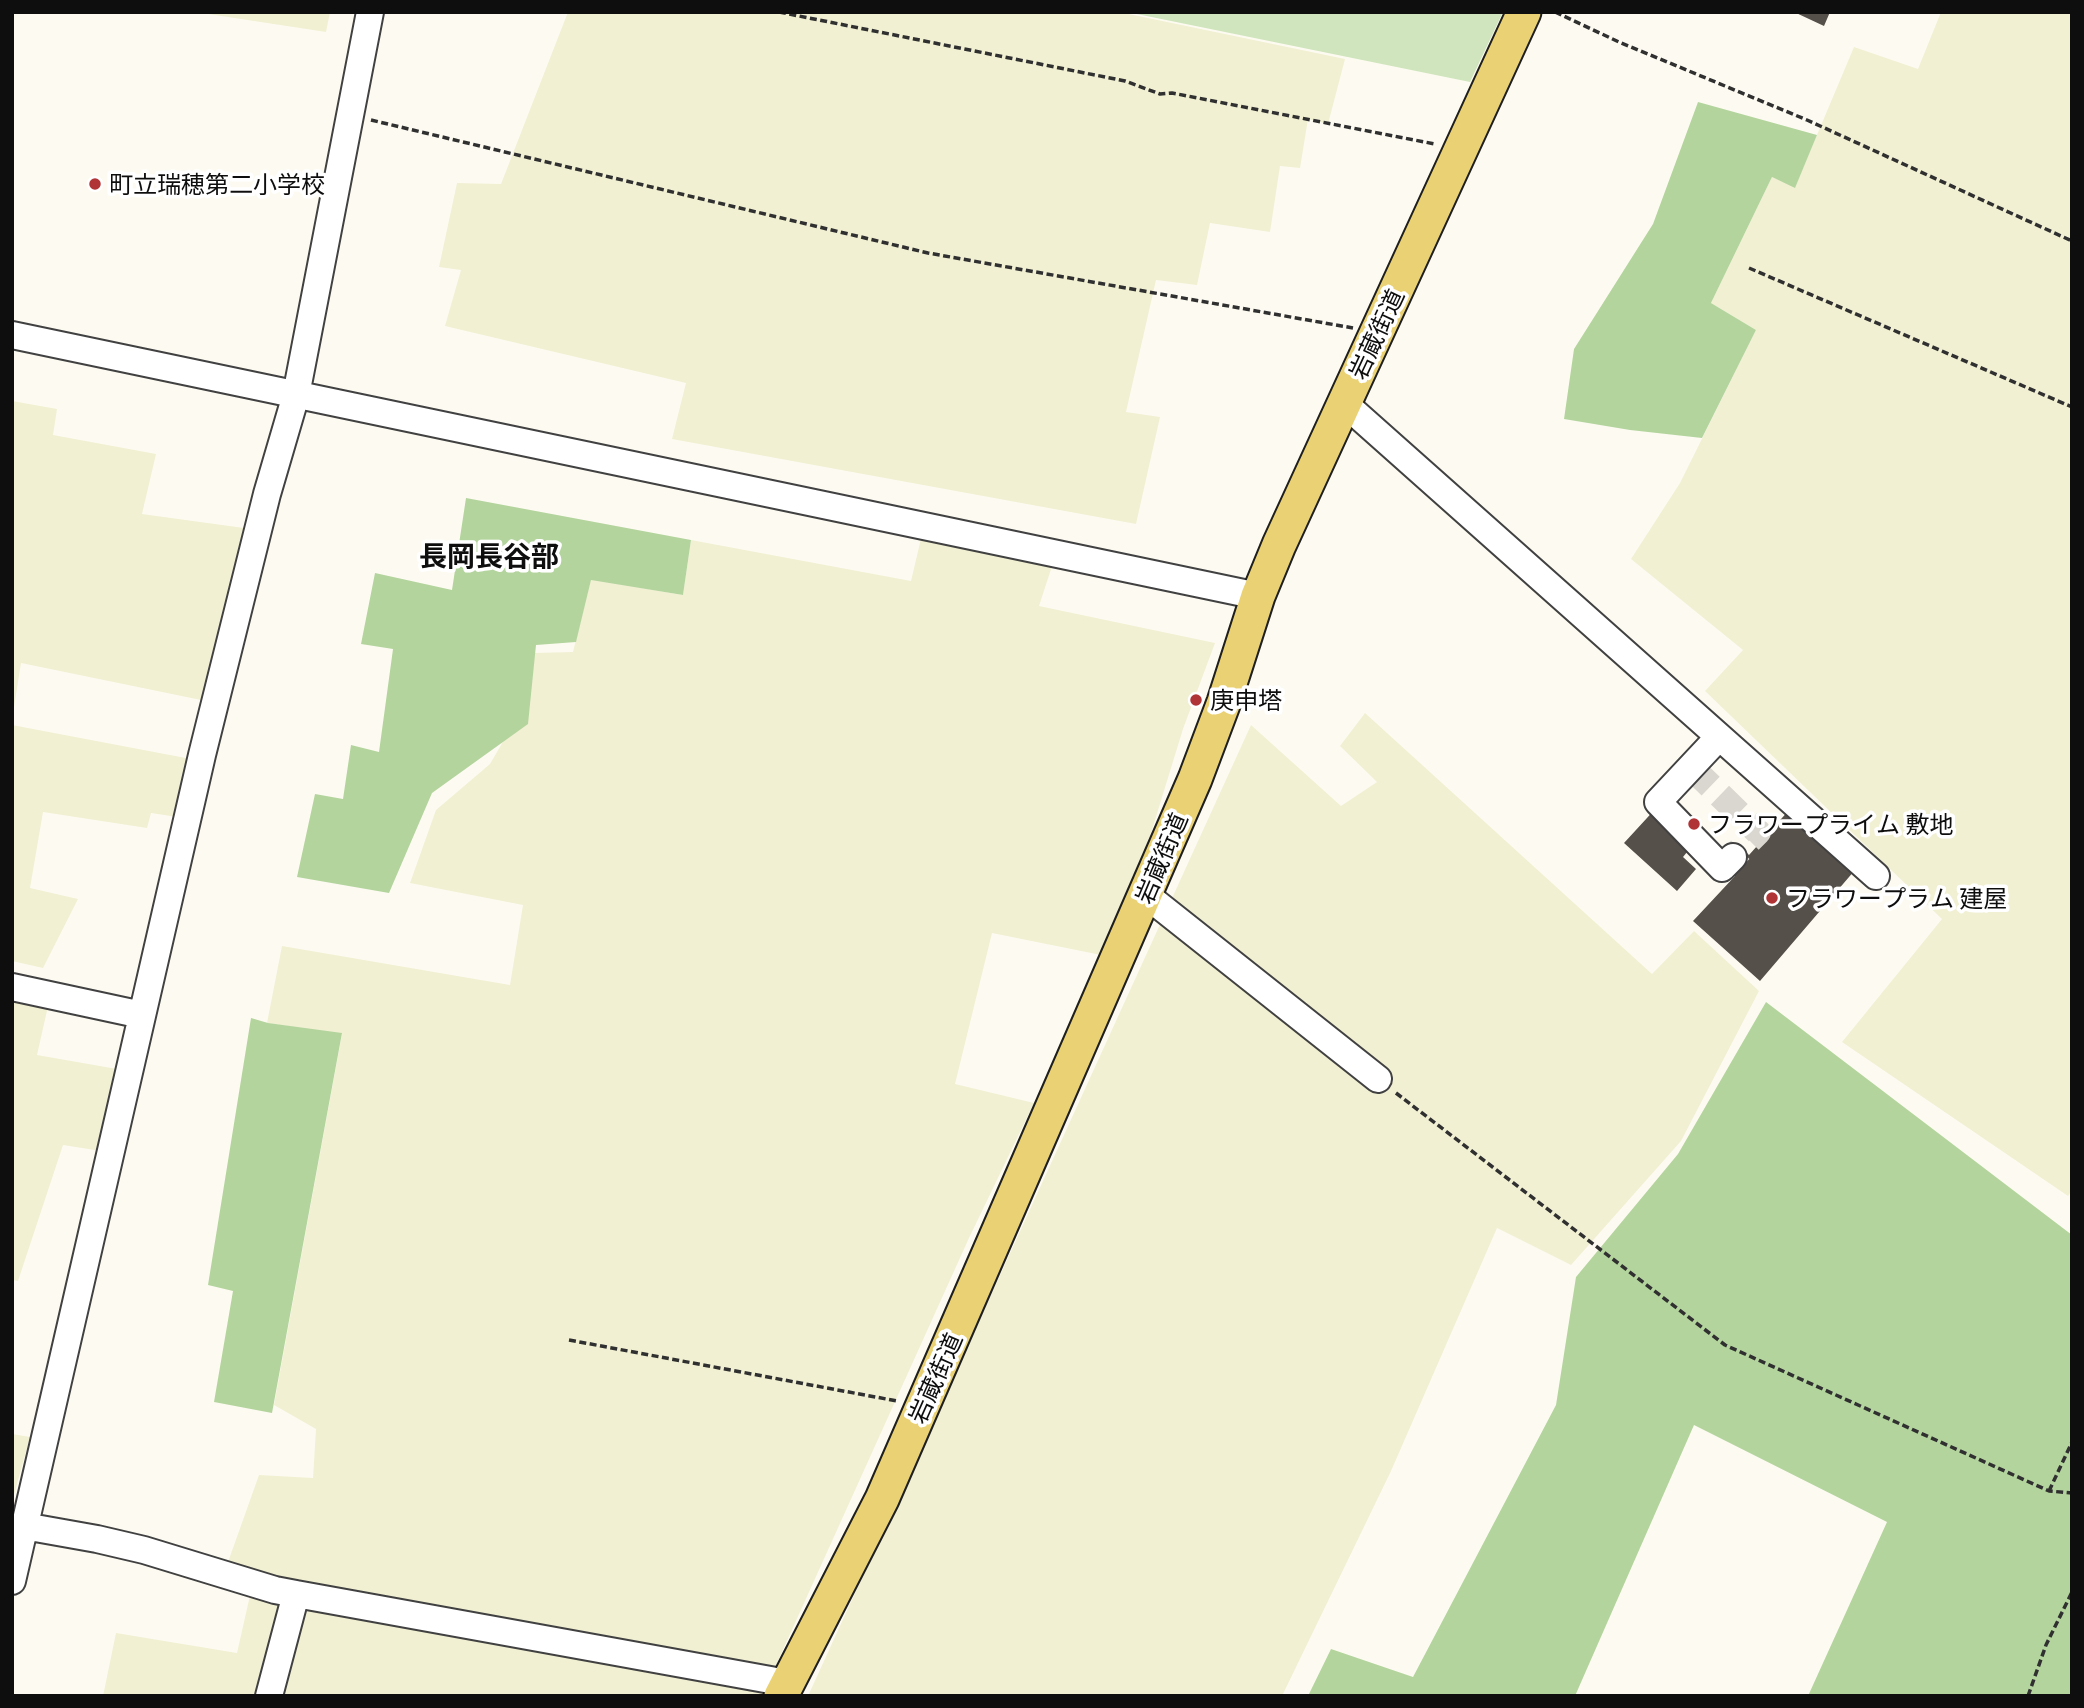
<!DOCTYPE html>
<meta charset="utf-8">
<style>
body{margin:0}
#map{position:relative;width:2084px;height:1708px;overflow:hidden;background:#fdfbf1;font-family:Georgia,serif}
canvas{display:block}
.frame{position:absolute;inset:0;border:14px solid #0e0e0e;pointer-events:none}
</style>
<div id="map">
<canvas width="2084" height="1708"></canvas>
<div class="frame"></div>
</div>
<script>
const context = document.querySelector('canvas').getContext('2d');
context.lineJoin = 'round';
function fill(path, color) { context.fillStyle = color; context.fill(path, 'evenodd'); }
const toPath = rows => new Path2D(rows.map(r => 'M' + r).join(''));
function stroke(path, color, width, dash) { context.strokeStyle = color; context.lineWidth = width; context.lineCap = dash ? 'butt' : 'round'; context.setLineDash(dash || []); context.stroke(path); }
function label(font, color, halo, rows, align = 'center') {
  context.font = font + ' Georgia,"Noto Sans JP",serif'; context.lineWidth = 7; context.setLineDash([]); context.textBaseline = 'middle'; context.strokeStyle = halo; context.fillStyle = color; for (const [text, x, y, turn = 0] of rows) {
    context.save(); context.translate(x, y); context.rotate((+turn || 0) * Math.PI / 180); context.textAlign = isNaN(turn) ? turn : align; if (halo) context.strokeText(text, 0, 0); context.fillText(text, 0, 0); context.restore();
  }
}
const farmland = toPath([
 [195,12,330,12,326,32],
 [568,12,1119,12,1345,59,1328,124,1308,119,1300,168,1280,166,1270,232,1210,223,1197,285,1156,280,1126,412,1160,417,1136,524,672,439,686,383,445,326,461,270,439,267,457,183,501,184],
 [1941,12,2072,12,2072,1190,2068,1196,1842,1042,1942,919,1705,691,1743,650,1631,559,1680,483,1756,330,1711,303,1772,177,1795,187,1854,47,1918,69],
 [12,401,57,409,53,435,156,454,142,514,244,528,201,700,21,663,12,720],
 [923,530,1055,557,1039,606,1215,643,1183,729,1151,833,1101,955,992,933,955,1084,1034,1103,969,1238,762,1696,103,1696,116,1633,237,1653,253,1582,223,1576,259,1475,313,1478,316,1429,274,1405,342,1034,267,1023,282,946,510,985,523,905,410,883,436,810,490,764,522,709,533,653,573,652,591,579,683,595,691,540,911,581],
 [1365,713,1652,974,1694,931,1759,991,1681,1141,1571,1265,1497,1228,1391,1471,1282,1696,808,1696,1251,725,1341,806,1377,782,1340,746],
 [12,725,191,759,177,817,151,813,147,828,43,812,30,888,78,899,43,968,12,961],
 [12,986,51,993,37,1055,117,1069,101,1151,63,1145,18,1281,12,1280],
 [12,1434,30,1437,12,1502]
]);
const green = toPath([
 [1127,12,1503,12,1470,82]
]);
const forest = toPath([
 [1698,102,1817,135,1795,188,1772,177,1711,303,1756,330,1702,438,1630,430,1564,419,1574,349,1653,224],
 [466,498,691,540,683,595,591,580,576,642,536,645,528,724,432,793,389,893,297,877,315,794,343,799,351,745,379,752,393,649,361,644,375,573,452,590],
 [1766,1002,2072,1235,2072,1696,1808,1696,1887,1522,1694,1425,1575,1696,1308,1696,1331,1649,1413,1677,1556,1405,1576,1277,1678,1154],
 [251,1018,268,1023,342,1033,272,1413,214,1402,233,1291,208,1285]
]);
const building = toPath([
 [1794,12,1830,12,1824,26],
 [1658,806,1696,841,1683,857,1696,869,1677,891,1624,843],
 [1790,809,1855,870,1760,981,1693,921,1735,876,1721,859,1737,843,1749,855]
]);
const minorTunnel = toPath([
 [1692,768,1758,832,1733,857]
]);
const path = toPath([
 [779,12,1125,81,1160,94,1172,93,1435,144],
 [1555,12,1619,42,1807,120,2072,241],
 [371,120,928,253,1353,328],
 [1749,268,2072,407],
 [1396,1093,1725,1345,2049,1491,2072,1493],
 [569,1340,897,1401],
 [2049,1491,2072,1442],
 [2028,1696,2046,1645,2072,1592]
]);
const minor = toPath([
 [12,335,1258,596],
 [1344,403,1876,876],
 [1719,737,1658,802,1722,868,1733,857],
 [1146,895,1378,1079],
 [12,987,142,1015],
 [24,1526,97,1539,144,1550,275,1590,296,1594],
 [12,1581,202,755,267,494,296,395,370,12],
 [269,1696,296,1594,787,1683]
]);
const major = toPath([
 [781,1696,882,1499,1195,779,1224,702,1258,596,1279,545,1524,12]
]);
const markers = [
 [95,184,7,"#b03435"],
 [1196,700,7,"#b03435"],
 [1694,824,7,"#b03435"],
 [1772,898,7,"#b03435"]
];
const poiNames = [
 ["町立瑞穂第二小学校",109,184],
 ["庚申塔",1210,700],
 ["フラワープライム 敷地",1708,824],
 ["フラワープラム 建屋",1786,898]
];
const streetNames = [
 ["岩蔵街道",1376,334,-65],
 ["岩蔵街道",1161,858,-67],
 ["岩蔵街道",935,1378,-66]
];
const quarterNames = [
 ["長岡長谷部",489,555]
];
fill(farmland, '#f1f0d3');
fill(green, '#d0e5bd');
fill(forest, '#b4d49e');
fill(building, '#56504b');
stroke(minorTunnel, '#d9d7cf', 26, [26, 13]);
stroke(minor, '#414141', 30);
stroke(major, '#1f1f1f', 37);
stroke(path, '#303030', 3.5, [7, 3.5]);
stroke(minor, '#fff', 26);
stroke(major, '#ead274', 33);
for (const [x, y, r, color] of markers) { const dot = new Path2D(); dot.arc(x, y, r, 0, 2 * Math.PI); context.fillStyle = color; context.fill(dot); stroke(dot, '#fff', 2.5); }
label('24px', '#0e0e0e', '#fff', poiNames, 'left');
label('24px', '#0e0e0e', '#fff', streetNames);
label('bold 28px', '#0e0e0e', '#fff', quarterNames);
</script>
